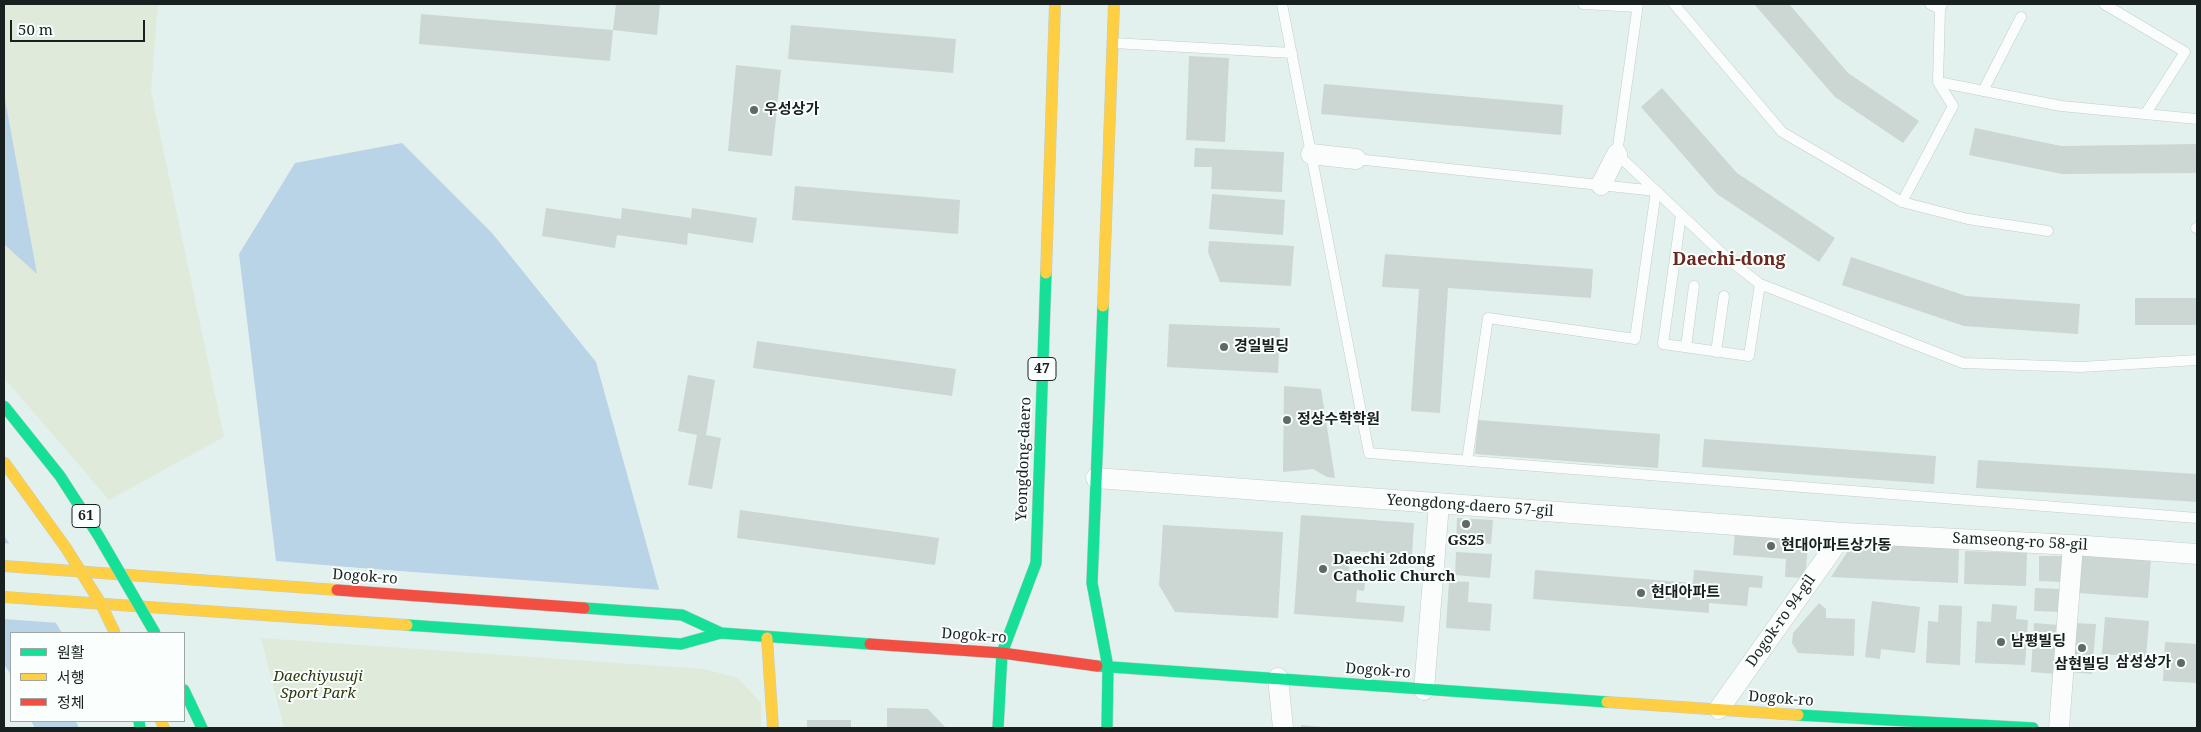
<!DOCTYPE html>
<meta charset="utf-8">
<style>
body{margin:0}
#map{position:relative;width:2201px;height:732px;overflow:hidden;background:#e3f1ee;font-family:"Noto Serif","Noto Sans KR",serif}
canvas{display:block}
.frame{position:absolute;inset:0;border:5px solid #18211f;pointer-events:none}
.legend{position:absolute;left:10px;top:632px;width:175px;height:90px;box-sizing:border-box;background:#fafffe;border:1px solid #a0a6a5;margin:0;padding:6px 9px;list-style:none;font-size:15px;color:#18211f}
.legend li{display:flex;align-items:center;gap:10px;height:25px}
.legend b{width:25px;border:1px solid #a0a6a5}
.scale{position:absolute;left:10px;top:20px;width:135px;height:22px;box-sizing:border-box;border:2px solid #18211f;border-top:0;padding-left:6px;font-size:15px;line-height:18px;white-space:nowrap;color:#18211f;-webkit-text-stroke:4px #fafffe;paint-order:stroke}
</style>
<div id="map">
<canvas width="2201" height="732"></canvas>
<div class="frame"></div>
<ul class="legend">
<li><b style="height:6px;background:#16e098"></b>원활</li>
<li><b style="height:6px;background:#ffcf43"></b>서행</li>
<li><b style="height:6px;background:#f24e42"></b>정체</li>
</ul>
<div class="scale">50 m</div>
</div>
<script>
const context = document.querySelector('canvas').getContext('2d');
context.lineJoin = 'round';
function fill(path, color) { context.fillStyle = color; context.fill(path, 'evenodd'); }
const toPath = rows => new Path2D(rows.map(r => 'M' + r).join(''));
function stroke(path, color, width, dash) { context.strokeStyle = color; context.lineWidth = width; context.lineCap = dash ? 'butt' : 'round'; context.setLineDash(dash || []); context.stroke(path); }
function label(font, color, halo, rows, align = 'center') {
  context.font = font + ' "Noto Serif","Noto Sans KR",serif'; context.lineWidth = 4; context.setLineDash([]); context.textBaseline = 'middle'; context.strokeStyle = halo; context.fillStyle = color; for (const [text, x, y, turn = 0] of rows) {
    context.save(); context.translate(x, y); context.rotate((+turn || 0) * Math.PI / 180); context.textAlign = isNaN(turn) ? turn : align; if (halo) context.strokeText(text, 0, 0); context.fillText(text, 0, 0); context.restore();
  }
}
const green = toPath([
 [4,4,158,4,151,91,224,437,109,500,4,378],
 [261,638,704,669,738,678,761,703,761,728,284,728]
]);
const water = toPath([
 [4,94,37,274,4,244],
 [402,143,492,233,596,362,660,593,276,561,239,254,295,163],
 [4,535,62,633,11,633,11,675,4,664],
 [31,721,76,721,79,728,35,728]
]);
const pier = toPath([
 [4,543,12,544,59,623,4,619],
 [274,562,662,590,663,593,660,596]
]);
const building = toPath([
 [616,4,660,4,657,35,613,30],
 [1754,4,1789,4,1848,73,1919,121,1903,143,1835,97],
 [421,14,613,30,610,61,419,44],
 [791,25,956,39,953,73,788,59],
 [1189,56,1229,58,1225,142,1186,140],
 [736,65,781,70,772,156,728,151],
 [1324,84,1563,105,1561,135,1321,114],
 [1662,88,1737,173,1835,238,1819,262,1717,194,1641,107],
 [1975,128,2061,146,2197,144,2197,173,2062,174,1969,155],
 [1195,148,1284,152,1282,192,1211,189,1212,167,1194,167],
 [795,186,960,200,958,234,792,220],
 [1212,194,1285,200,1283,235,1209,229],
 [546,208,621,219,622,208,691,218,692,208,757,218,753,243,688,233,687,245,617,235,615,248,542,236],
 [1209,241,1294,246,1291,286,1220,282,1208,252],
 [1385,254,1593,269,1591,298,1448,288,1440,413,1411,411,1419,289,1382,287],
 [1851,257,1966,296,2080,304,2078,334,1964,326,1842,285],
 [2135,298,2197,298,2197,325,2135,325],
 [1169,324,1280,328,1278,373,1167,367],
 [757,341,956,369,952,396,753,368],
 [688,375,715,380,706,435,721,438,712,489,688,485,697,435,678,431],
 [1284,386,1321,389,1335,478,1327,477,1313,469,1283,472],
 [1478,420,1660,434,1658,468,1475,454],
 [1704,439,1936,456,1934,484,1702,467],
 [1978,460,2197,474,2197,502,1976,488],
 [740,510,939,538,935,565,737,538],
 [1301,515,1414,523,1412,555,1350,551,1348,582,1365,583,1364,591,1357,590,1356,602,1405,606,1403,622,1294,614],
 [1457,518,1493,520,1491,544,1456,541],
 [1163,525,1283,532,1278,618,1175,612,1159,585],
 [1735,531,1809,536,1805,578,1785,577,1786,559,1733,555],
 [1853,543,1959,548,1958,583,1831,577],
 [1965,551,2027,553,2026,586,1964,584],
 [1456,552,1492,554,1490,578,1455,575],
 [2081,554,2151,559,2148,598,2078,593],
 [2039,556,2063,556,2063,582,2039,581],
 [1535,570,1693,583,1694,570,1763,576,1762,588,1749,587,1747,606,1709,603,1709,613,1533,599],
 [1449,581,1469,582,1468,602,1492,604,1490,631,1446,628],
 [2035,588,2062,589,2061,612,2034,611],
 [1872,601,1920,607,1915,653,1881,649,1880,659,1865,657],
 [1819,603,1826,609,1826,618,1855,619,1854,656,1798,653,1792,643,1793,633],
 [1992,604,2017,606,2016,619,2028,620,2025,665,1975,663,1977,621,1991,622],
 [1939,605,1962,606,1960,665,1926,663,1928,621,1938,622],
 [2105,617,2149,621,2146,657,2102,654],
 [2034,623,2059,625,2057,674,2031,672],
 [2073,623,2096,624,2092,674,2069,672],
 [2165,642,2197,644,2197,683,2163,681],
 [887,708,928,709,946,728,887,728],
 [807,720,851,720,851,728,807,728],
 [1301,725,1323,727,1323,728,1301,728]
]);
const lane = toPath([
 [1282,4,1369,453,2197,518],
 [1583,4,1637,7],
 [1638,4,1617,154,1729,260,1760,284,1963,363,2081,367,2197,360],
 [1674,4,1782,132,1902,202,1968,219,2048,231],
 [1930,4,1940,9],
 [2104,4,2185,52,2146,113],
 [1113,43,1292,53],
 [1938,82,1940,9,1942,4],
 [1983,91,2021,17],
 [1356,159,1656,191,1635,339,1488,318,1467,461],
 [1902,202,1953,106,1938,82,2061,106,2197,119],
 [1681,215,1663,344,1749,356,1760,284],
 [2196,228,2197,228],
 [1686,347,1694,286],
 [1716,352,1724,296]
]);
const street = toPath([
 [1311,154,1356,159],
 [1601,185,1617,154],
 [1096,478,1844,533,2073,545,2197,554],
 [1278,678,1283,728],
 [1424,690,1439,504],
 [1719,709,1844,533],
 [2059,728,2073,545]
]);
const fast = toPath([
 [1103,306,1092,583,1108,667,1107,728],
 [584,608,682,615,721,633,870,644],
 [407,625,681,644,721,633],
 [1097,666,1607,702],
 [184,690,202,728],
 [1798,715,2033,728],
 [139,721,140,728],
 [998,728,1002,653,1036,563,1046,273]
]);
const slow = toPath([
 [1046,273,1055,4],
 [1103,306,1114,4],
 [4,566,337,590],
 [4,597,407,625],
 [767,638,773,728],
 [1607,702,1798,715],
 [161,721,164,728]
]);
const jam = toPath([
 [337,590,584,608],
 [870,644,1002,653,1097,666]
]);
const fastBridge = toPath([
 [4,406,60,476,98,535,155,633]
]);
const slowBridge = toPath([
 [4,462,66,548,101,604,115,633]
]);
const markers = [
 [754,110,5,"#5f6a67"],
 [1224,347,5,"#5f6a67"],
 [1287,420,5,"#5f6a67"],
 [1466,524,5,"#5f6a67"],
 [1771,546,5,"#5f6a67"],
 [1323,569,5,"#5f6a67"],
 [1641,593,5,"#5f6a67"],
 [2001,642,5,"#5f6a67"],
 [2082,648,5,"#5f6a67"],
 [2181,663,5,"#5f6a67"]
];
const shields = [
 [1042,369,28],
 [86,516,28]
];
const shieldNames = [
 ["47",1042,369],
 ["61",86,516]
];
const poiNames = [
 ["우성상가",764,110],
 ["경일빌딩",1234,347],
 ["정상수학학원",1297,420],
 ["GS25",1466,541,"center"],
 ["현대아파트상가동",1781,546],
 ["Daechi 2dong",1333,560],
 ["Catholic Church",1333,577],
 ["현대아파트",1651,593],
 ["남평빌딩",2011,642],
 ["삼성상가",2171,663,"right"],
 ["삼현빌딩",2082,665,"center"]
];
const streetNames = [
 ["Yeongdong-daero",1024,459,-88],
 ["Yeongdong-daero 57-gil",1470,506,4],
 ["Samseong-ro 58-gil",2020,542,3],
 ["Dogok-ro",365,577,4],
 ["Dogok-ro 94-gil",1781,621,-55],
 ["Dogok-ro",974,636,4],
 ["Dogok-ro",1378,671,4],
 ["Dogok-ro",1781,699,4]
];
const parkNames = [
 ["Daechiyusuji",318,677],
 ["Sport Park",318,694]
];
const quarterNames = [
 ["Daechi-dong",1729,260]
];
fill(green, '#dfeada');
fill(water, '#b9d4e6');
fill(pier, '#e3f1ee');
fill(building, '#ccd6d2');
stroke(lane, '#c1ccc9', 11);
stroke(street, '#c1ccc9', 21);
stroke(fast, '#c1ccc9', 12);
stroke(slow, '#c1ccc9', 12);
stroke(jam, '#c1ccc9', 12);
stroke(lane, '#fbfdfc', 10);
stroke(street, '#fbfdfc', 20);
stroke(fast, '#16e098', 11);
stroke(slow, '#ffcf43', 11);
stroke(jam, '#f24e42', 11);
stroke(fastBridge, '#c1ccc9', 12, []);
stroke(slowBridge, '#c1ccc9', 12, []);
stroke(fastBridge, '#16e098', 11);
stroke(slowBridge, '#ffcf43', 11);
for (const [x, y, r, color] of markers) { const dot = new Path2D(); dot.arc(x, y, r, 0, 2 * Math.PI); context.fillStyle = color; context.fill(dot); stroke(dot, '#fafffe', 2); }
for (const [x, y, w] of shields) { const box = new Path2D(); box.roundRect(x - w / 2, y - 11.5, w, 23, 4); context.fillStyle = '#fafffe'; context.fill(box); stroke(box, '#18211f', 1); }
label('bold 14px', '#18211f', null, shieldNames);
label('bold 15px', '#18211f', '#fafffe', poiNames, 'left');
label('15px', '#18211f', '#fafffe', streetNames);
label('italic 15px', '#2f390d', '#fafffe', parkNames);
label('bold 18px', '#6c271f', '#fafffe', quarterNames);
</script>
